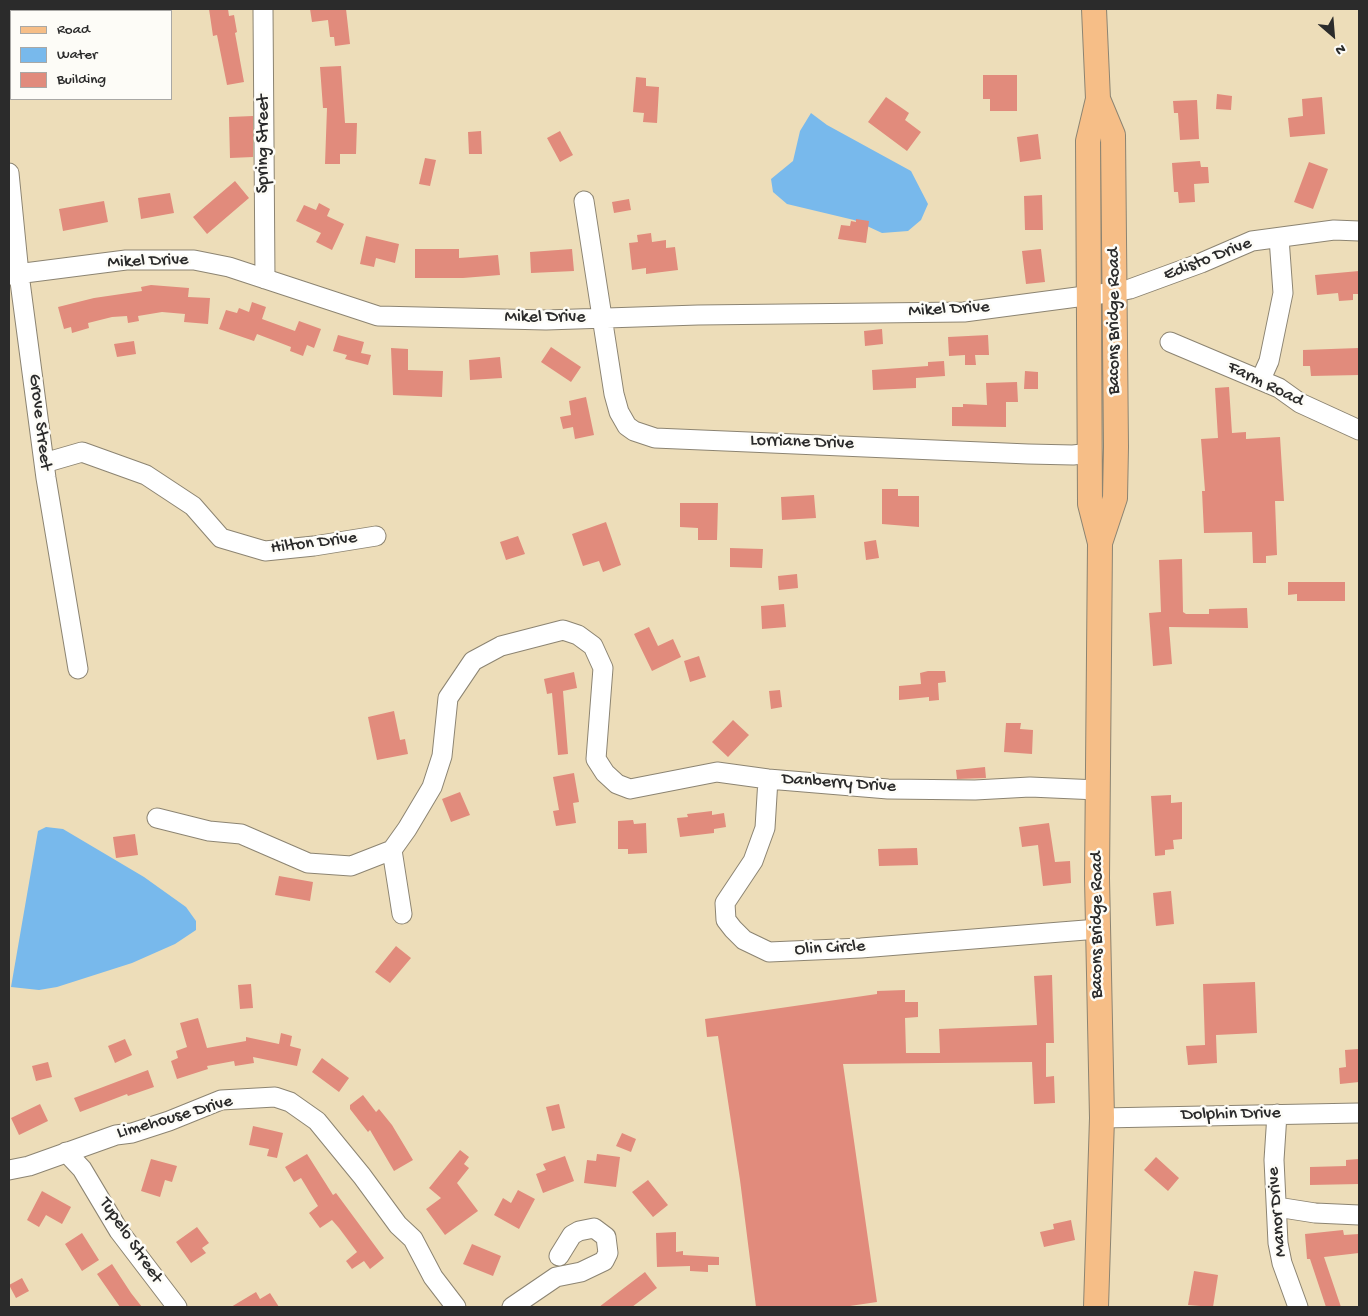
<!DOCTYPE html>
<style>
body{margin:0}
#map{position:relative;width:1368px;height:1316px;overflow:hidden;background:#edddb9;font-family:"Gochi Hand",sans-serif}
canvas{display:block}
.frame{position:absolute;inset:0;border:10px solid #2b2b2b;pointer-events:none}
.legend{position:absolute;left:10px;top:10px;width:162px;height:90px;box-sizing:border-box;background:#fdfcf7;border:1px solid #a9a8a5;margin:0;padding:6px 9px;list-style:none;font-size:15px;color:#2b2b2b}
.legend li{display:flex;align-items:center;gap:10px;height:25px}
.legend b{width:25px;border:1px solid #a9a8a5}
.north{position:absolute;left:1308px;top:10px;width:50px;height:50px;-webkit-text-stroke:4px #fdfcf7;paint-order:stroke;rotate:153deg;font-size:14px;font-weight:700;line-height:20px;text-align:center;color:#2b2b2b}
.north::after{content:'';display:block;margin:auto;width:18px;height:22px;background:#2b2b2b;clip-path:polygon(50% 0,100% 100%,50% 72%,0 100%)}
</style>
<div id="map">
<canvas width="1368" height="1316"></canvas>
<div class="frame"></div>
<ul class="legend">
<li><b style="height:6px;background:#f6be87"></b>Road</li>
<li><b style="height:14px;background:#78b9ec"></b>Water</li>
<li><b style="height:14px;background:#e18b7c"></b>Building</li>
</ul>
<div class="north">N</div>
</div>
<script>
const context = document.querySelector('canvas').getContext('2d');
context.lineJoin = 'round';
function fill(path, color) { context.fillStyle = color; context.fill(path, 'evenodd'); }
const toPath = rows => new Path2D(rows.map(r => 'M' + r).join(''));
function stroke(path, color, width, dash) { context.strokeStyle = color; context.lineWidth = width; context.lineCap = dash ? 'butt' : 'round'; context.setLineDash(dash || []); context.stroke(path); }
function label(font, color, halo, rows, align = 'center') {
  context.font = font + ' "Gochi Hand",sans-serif'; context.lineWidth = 5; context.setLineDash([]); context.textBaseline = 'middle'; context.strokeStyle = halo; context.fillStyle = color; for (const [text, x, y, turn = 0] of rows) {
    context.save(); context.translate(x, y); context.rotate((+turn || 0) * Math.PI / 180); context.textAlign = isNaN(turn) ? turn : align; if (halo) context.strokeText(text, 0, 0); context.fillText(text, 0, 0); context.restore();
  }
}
const water = toPath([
 [811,113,827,125,911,171,928,204,921,220,908,231,882,233,854,220,787,204,773,192,771,179,793,161,800,131],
 [46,827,63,829,144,877,186,907,196,921,196,930,175,944,132,963,57,987,39,990,11,987,38,831]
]);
const building = toPath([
 [209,9,228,9,229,16,234,15,237,32,235,33,244,82,227,85,217,35,213,36],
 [310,9,346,9,350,44,335,46,334,37,330,37,328,20,312,22],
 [341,66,345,123,357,123,356,154,340,154,340,164,325,164,327,108,323,108,320,67],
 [983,75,1017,75,1017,111,990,111,990,99,983,99],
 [636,77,646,78,646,86,659,87,657,123,643,122,644,113,633,112],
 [1217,94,1232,96,1231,110,1216,109],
 [886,97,909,113,905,120,921,132,907,151,868,122],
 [1322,97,1325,134,1290,137,1288,118,1303,116,1302,99],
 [1197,100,1199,139,1180,140,1178,113,1174,113,1173,101],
 [253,116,253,157,230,158,229,117],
 [481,131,482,154,469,154,468,132],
 [560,131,573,155,560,162,547,138],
 [1038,134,1041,159,1020,162,1017,137],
 [425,158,436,160,430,186,419,184],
 [1200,161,1201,167,1208,167,1209,183,1194,184,1195,202,1179,203,1178,192,1174,192,1172,163],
 [1309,162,1328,169,1313,209,1294,202],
 [235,181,249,198,207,234,193,217],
 [170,193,174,213,141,219,138,198],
 [1042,195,1043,230,1025,230,1024,196],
 [629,199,631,210,614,213,612,202],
 [104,201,108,222,63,231,59,209],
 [319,203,330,209,327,216,344,224,332,250,316,242,321,233,296,221,304,205,316,210],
 [856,219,869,221,866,243,838,239,841,225,850,226,851,221,856,222],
 [651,233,652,242,666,240,666,248,675,247,678,270,646,274,646,268,632,270,629,243,638,242,637,235],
 [366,236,399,244,395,263,376,258,374,267,360,264],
 [415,249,459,249,459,258,498,255,500,275,463,278,415,278],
 [572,249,574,271,531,273,530,252],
 [1041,249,1045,282,1026,284,1022,251],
 [1359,271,1359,294,1353,294,1353,300,1339,301,1338,293,1317,295,1315,275],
 [151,285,189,288,188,297,210,298,208,324,184,322,185,314,162,312,138,316,139,321,128,323,127,316,112,317,88,323,89,328,72,333,71,327,64,329,58,307,94,298,142,291,141,287],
 [252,302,266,307,262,319,295,331,299,321,321,329,314,348,307,345,303,356,290,351,291,347,257,334,254,341,219,329,226,310,237,313,239,308,249,312],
 [882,329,883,344,865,346,864,331],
 [338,335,364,342,361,353,371,355,368,365,345,359,347,355,333,351],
 [988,335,989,355,975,355,976,365,965,365,965,355,949,356,948,337],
 [134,341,136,354,117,357,114,344],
 [551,347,581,367,571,382,541,362],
 [391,348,408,349,408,370,443,371,442,397,393,395],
 [1359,348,1359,375,1311,376,1310,366,1303,366,1303,350],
 [500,357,502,378,470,380,469,360],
 [944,361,945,376,916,378,916,388,873,390,872,370,928,366,928,362],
 [1025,371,1038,372,1038,389,1024,389],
 [1017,382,1018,402,1006,402,1006,427,952,426,952,407,963,407,963,404,987,405,986,383],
 [1229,387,1232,433,1246,432,1246,439,1280,437,1284,501,1275,501,1277,555,1266,556,1266,563,1253,563,1252,532,1204,533,1202,491,1205,491,1201,439,1218,438,1215,388],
 [586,397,594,435,575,439,573,427,563,429,560,417,571,415,569,401],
 [882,489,898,489,898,496,919,496,919,527,882,524],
 [814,495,816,518,782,520,781,497],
 [680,503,718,503,717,540,698,540,698,528,680,527],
 [606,522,621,565,603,572,599,561,583,566,572,534],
 [518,536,525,554,506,560,500,542],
 [876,540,879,558,866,560,864,542],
 [730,548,763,549,762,568,730,567],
 [1182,559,1183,612,1186,614,1209,614,1209,609,1247,608,1248,628,1169,627,1172,664,1153,666,1149,613,1161,612,1159,560],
 [797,574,798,588,779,590,778,576],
 [1288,582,1345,582,1345,601,1297,601,1297,594,1288,595],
 [784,604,786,627,762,629,761,606],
 [649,627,658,646,673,639,681,657,652,671,634,634],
 [699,656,706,677,690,682,684,661],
 [928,671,945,671,946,682,938,683,939,700,929,701,929,697,899,700,899,686,921,684,920,673],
 [574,672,577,688,563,691,568,754,558,755,552,693,547,694,544,679],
 [780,690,782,707,771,709,769,691],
 [394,711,400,740,405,739,408,754,377,760,368,717],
 [733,720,749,735,728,757,712,742],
 [1006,723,1021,723,1020,729,1033,730,1032,754,1004,752],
 [985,767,986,778,957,779,956,770],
 [574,773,579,802,573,803,576,823,556,826,553,811,559,810,553,777],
 [460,792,470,815,451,822,442,799],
 [1171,795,1171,803,1182,802,1182,839,1173,840,1174,849,1165,850,1165,855,1155,856,1151,796],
 [712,811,712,815,724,813,726,827,714,829,714,833,680,837,677,818,688,817,687,814],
 [633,820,634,824,646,823,647,853,628,854,628,849,618,849,618,821],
 [1049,823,1055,862,1070,861,1071,883,1043,886,1038,845,1022,847,1019,827],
 [135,834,138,855,116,858,113,837],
 [917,848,918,865,879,866,878,849],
 [279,876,313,882,310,901,275,895],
 [1171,891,1174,924,1156,926,1153,893],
 [396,946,411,958,390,983,375,972],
 [1052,975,1054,1043,1046,1043,1046,1077,1054,1076,1055,1103,1034,1104,1032,1062,843,1064,877,1302,843,1307,756,1307,740,1180,718,1036,707,1037,705,1019,877,994,877,991,905,990,905,1002,918,1002,918,1017,905,1018,906,1053,940,1053,939,1029,1037,1025,1034,976],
 [1255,982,1257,1033,1216,1035,1217,1063,1188,1065,1186,1046,1205,1045,1203,984],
 [251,984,253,1008,240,1009,238,985],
 [198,1018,207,1048,246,1041,246,1037,279,1044,281,1033,292,1036,290,1046,301,1049,297,1066,253,1057,254,1063,235,1066,234,1061,207,1066,208,1069,177,1079,171,1061,178,1058,176,1051,187,1047,180,1023],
 [125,1039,132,1055,115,1063,108,1046],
 [1359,1049,1359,1082,1340,1084,1339,1068,1346,1067,1345,1050],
 [322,1058,349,1078,339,1092,312,1072],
 [48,1062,52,1077,36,1081,32,1066],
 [148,1070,154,1087,128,1096,127,1094,80,1112,74,1098],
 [363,1095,376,1112,379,1109,392,1125,413,1160,394,1171,370,1130,368,1132,350,1109,350,1105],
 [40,1104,48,1121,19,1135,11,1118],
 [559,1104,565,1128,552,1131,546,1107],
 [253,1126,283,1133,277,1158,267,1156,269,1149,249,1145],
 [622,1133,636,1139,631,1152,616,1146],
 [460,1150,469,1157,464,1164,469,1168,457,1183,478,1211,445,1235,426,1209,441,1198,429,1188],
 [307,1154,333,1195,336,1193,384,1258,370,1269,364,1261,352,1269,346,1261,357,1252,339,1228,332,1220,320,1228,309,1213,318,1206,301,1178,294,1182,285,1167],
 [597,1154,620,1157,616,1187,584,1183,587,1160,596,1161],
 [565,1156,574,1181,543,1193,536,1174,546,1170,543,1164],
 [1156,1157,1179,1178,1168,1191,1144,1170],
 [151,1159,177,1166,172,1182,165,1180,160,1197,141,1191],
 [1359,1159,1359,1184,1310,1185,1310,1167,1346,1166,1346,1160],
 [648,1180,668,1205,653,1217,632,1192],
 [518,1190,535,1199,519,1229,494,1215,503,1198,511,1203],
 [42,1191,71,1207,62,1224,46,1215,39,1227,27,1220],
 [1071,1220,1075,1240,1044,1247,1040,1232,1054,1229,1053,1224],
 [197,1227,209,1243,202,1248,206,1253,191,1263,176,1242],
 [1343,1230,1344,1235,1359,1234,1359,1253,1324,1257,1341,1307,1326,1307,1310,1259,1307,1259,1305,1234],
 [676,1232,676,1252,683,1251,683,1255,719,1257,719,1265,708,1265,708,1272,690,1271,690,1266,657,1267,656,1233],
 [82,1233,99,1260,82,1271,65,1244],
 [472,1244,501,1256,493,1276,463,1264],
 [112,1264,131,1293,142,1307,120,1307,97,1274],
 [1194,1271,1218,1275,1213,1307,1188,1305],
 [645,1272,657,1288,632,1307,599,1307],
 [22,1278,29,1291,16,1298,9,1285],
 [256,1292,260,1299,270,1293,279,1307,231,1307]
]);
const minor = toPath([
 [263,9,265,279],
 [9,11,18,9],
 [9,173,19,274,46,478,78,669],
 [584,201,614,394,619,412,627,426,634,431,655,438,1028,454,1073,455,1091,453],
 [9,275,126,260,194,260,229,267,378,316,546,320,698,315,964,312,1115,292,1130,289,1201,263,1252,241,1334,230,1359,231],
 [1170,342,1279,388,1300,403,1359,430],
 [1261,379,1269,361,1283,293,1279,238],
 [44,463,82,452,146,475,193,506,221,538,265,551,314,546,376,536],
 [768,779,765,828,753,861,725,903,726,920,733,929,744,940,769,952,861,948,1098,929],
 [157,818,209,831,241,834,308,863,351,866,392,850],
 [402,914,392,850,407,829,432,787,442,756,448,698,473,661,501,646,563,630,578,635,593,646,603,668,596,759,605,773,617,784,630,789,717,772,768,779,888,789,975,790,1030,787,1098,790],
 [1277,1114,1274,1160,1278,1243,1282,1263,1298,1307],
 [1102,1118,1359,1113],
 [66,1152,82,1169,119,1231,177,1307],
 [9,1170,29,1166,116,1135,132,1133,169,1121,221,1100,275,1097,290,1102,317,1121,362,1176,398,1225,413,1239,433,1277,456,1307],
 [1277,1207,1315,1213,1359,1215],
 [512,1307,556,1277,581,1272,604,1261,608,1253,606,1237,594,1228,579,1231,572,1235,559,1256]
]);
const major = toPath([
 [1094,9,1098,99,1088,141,1090,504,1100,543,1097,878,1102,1118,1096,1307],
 [1098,99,1113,135,1116,447,1115,498,1100,543]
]);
const streetNames = [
 ["Spring Street",264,144,-90],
 ["Edisto Drive",1208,260,-21],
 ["Mikel Drive",148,262,-2],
 ["Mikel Drive",949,310,-3],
 ["Mikel Drive",545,318],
 ["Bacons Bridge Road",1115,321,-90],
 ["Farm Road",1265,385,26],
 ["Grove Street",39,422,83],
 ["Lorriane Drive",802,443,2],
 ["Hilton Drive",314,544,-7],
 ["Danberry Drive",839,784,4],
 ["Bacons Bridge Road",1098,925,-90],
 ["Olin Circle",830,949,-3],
 ["Dolphin Drive",1231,1115,-1],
 ["Limehouse Drive",175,1118,-16],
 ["Manor Drive",1278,1212,-95],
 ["Tupelo Street",130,1241,56]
];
fill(water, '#78b9ec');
fill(building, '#e18b7c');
stroke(minor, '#8c8472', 21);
stroke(major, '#8c8472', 26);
stroke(minor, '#fff', 19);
stroke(major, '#f6be87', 24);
label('18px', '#2b2b2b', '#fdfcf7', streetNames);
</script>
